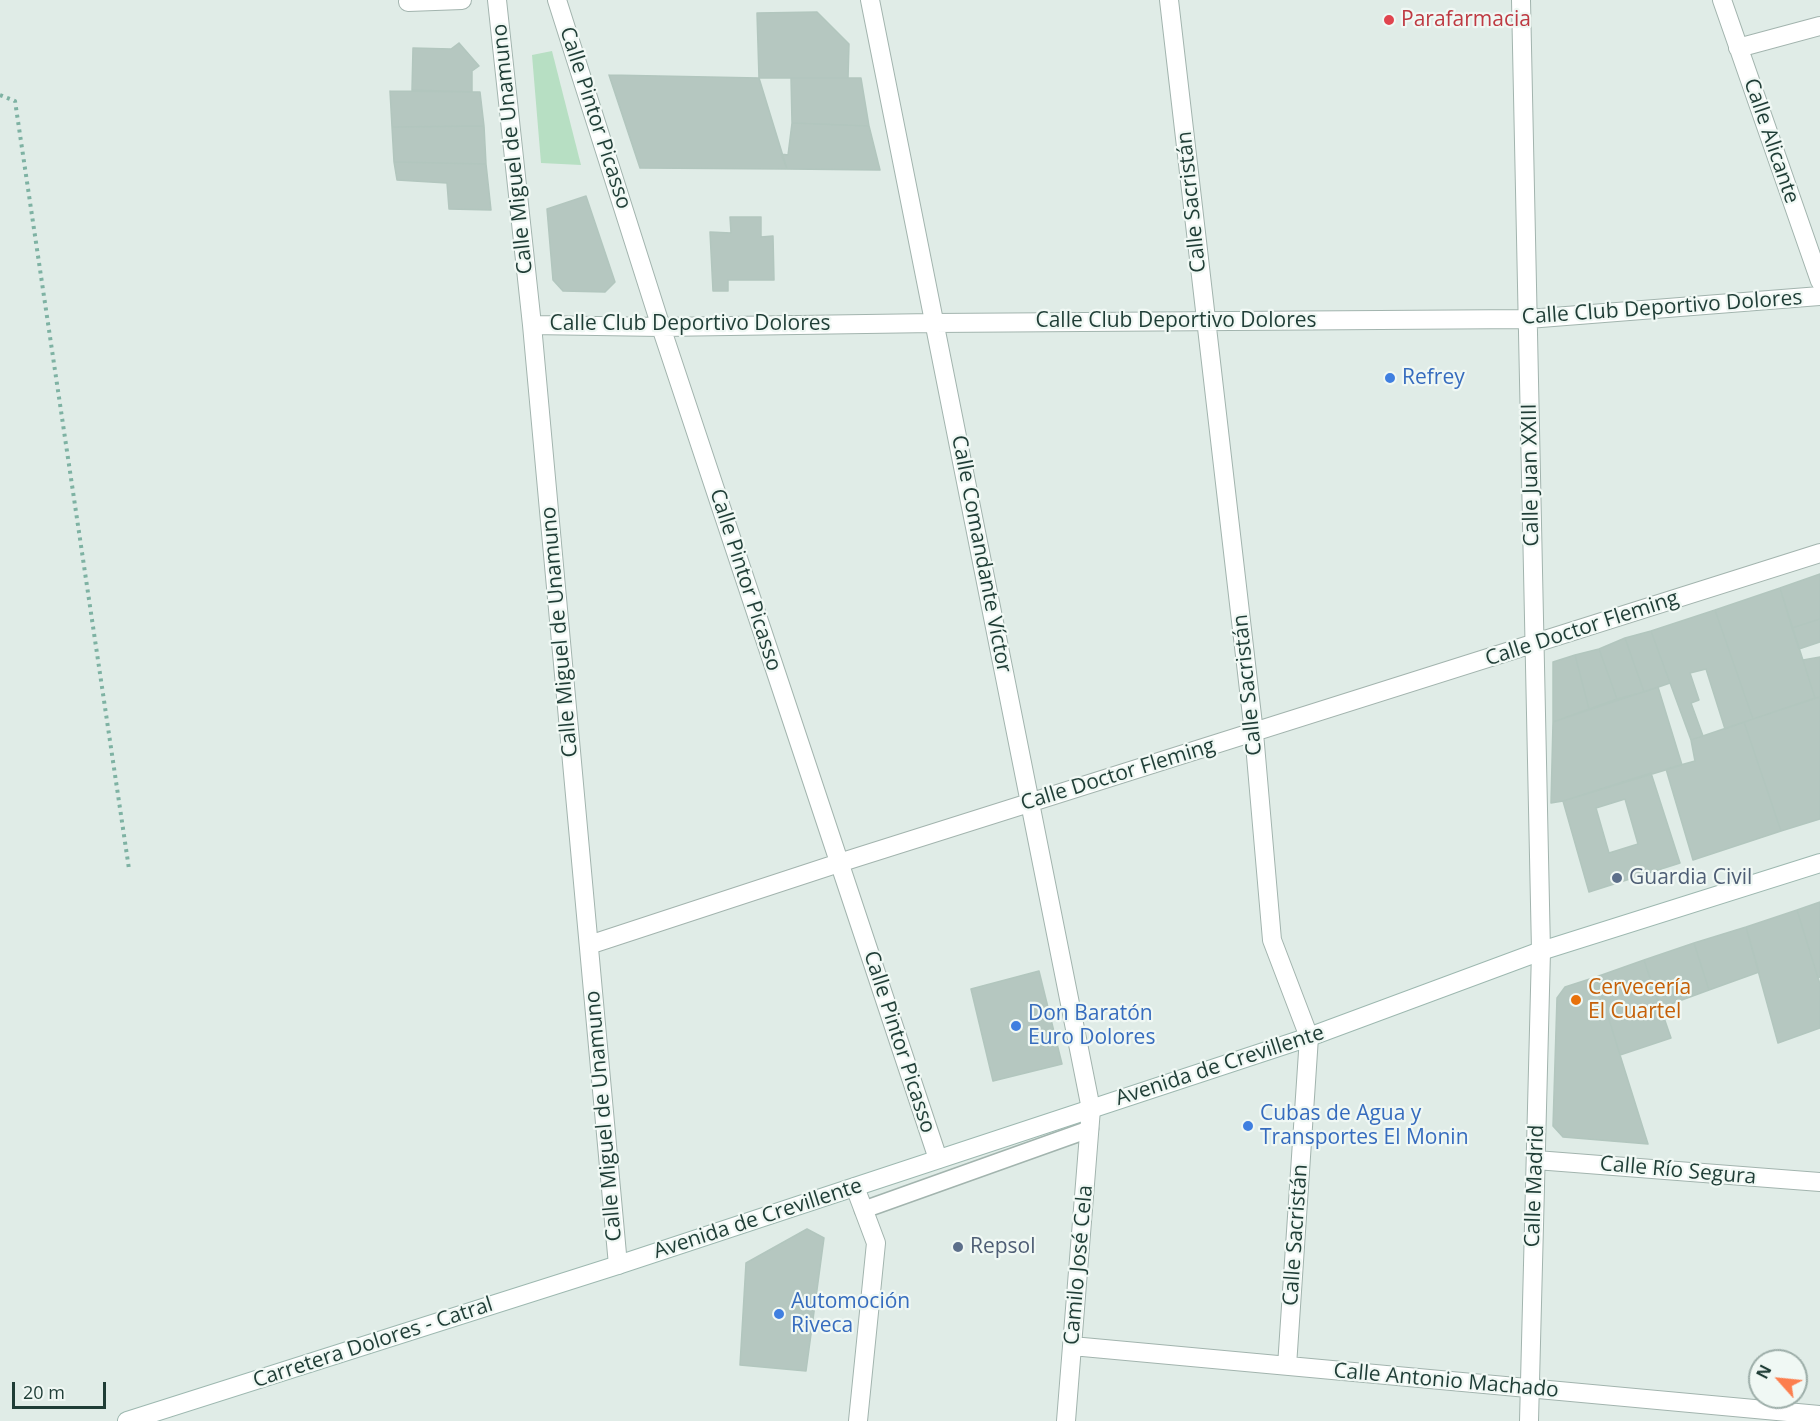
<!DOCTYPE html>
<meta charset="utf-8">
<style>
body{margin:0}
#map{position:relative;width:1820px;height:1421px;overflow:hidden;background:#e0ece7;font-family:"Open Sans",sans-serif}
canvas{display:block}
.north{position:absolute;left:1748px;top:1349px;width:60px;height:60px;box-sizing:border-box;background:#f0f8f4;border:2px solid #9cada8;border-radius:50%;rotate:297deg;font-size:16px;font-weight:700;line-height:24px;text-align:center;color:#1f3d36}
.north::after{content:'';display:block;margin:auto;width:21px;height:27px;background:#fc7e4e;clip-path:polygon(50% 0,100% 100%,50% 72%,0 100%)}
.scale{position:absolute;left:12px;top:1382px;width:94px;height:27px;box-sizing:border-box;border:3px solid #1f3d36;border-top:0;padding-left:8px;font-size:18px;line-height:21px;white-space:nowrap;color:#1f3d36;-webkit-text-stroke:4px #f0f8f4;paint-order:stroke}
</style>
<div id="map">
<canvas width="1820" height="1421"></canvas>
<div class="north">N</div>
<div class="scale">20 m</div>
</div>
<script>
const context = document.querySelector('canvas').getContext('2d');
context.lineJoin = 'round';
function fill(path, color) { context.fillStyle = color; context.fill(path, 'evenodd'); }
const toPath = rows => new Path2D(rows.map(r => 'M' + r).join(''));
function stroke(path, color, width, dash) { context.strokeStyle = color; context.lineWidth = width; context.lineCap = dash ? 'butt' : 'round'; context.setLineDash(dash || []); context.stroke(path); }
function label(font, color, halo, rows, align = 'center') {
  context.font = font + ' "Open Sans",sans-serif'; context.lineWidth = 4.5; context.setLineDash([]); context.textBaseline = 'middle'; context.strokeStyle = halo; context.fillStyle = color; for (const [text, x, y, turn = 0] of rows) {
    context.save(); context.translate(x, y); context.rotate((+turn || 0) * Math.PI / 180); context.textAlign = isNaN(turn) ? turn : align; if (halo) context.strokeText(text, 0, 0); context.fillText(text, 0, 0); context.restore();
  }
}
const green = toPath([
 [552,51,581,165,541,163,532,55]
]);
const building = toPath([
 [817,12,849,44,848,78,759,78,757,13,817,12],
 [459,43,479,66,472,71,472,92,412,90,413,48,451,49,459,43],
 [609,75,759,78,787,169,640,168,609,75],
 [791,78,861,78,869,126,792,123,791,78],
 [390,91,480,92,484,126,392,127,390,91],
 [792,123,869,126,880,170,787,169,781,154,788,155,792,123],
 [484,126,486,164,394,162,392,127,484,126],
 [394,162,486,164,491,210,449,209,447,183,397,180,394,162],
 [586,196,615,282,605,292,563,291,553,280,547,209,586,196],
 [730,217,761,217,761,237,773,236,774,280,728,280,728,291,713,291,710,232,731,233,730,217],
 [1820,574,1820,619,1792,628,1780,588,1820,574],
 [1780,588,1815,698,1753,719,1715,610,1780,588],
 [1715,610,1753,719,1725,729,1706,669,1690,673,1699,700,1691,703,1703,736,1691,740,1651,631,1715,610],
 [1820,619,1820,642,1799,649,1792,628,1820,619],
 [1651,631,1670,683,1644,692,1625,638,1651,631],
 [1625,638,1644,692,1617,699,1599,649,1625,638],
 [1599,649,1617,699,1589,709,1575,655,1599,649],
 [1575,655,1589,709,1553,722,1553,662,1575,655],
 [1820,657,1820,697,1815,698,1803,660,1820,657],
 [1658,687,1682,765,1563,801,1551,803,1553,722,1658,687],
 [1820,697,1820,819,1781,831,1744,722,1820,697],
 [1744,722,1781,831,1693,860,1666,769,1695,761,1691,740,1744,722],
 [1651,773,1680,863,1589,892,1563,801,1651,773],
 [1625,799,1638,844,1609,853,1596,808,1625,799],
 [1820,902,1820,977,1818,978,1797,910,1820,902],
 [1797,910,1820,984,1820,1028,1778,1043,1746,927,1797,910],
 [1746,927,1759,972,1709,990,1694,943,1746,927],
 [1694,943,1709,990,1660,1008,1644,960,1694,943],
 [1644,960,1671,1038,1620,1055,1596,977,1644,960],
 [1039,971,1062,1064,993,1081,971,989,1039,971],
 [1596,977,1620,1055,1648,1144,1563,1137,1553,1126,1557,998,1565,987,1596,977],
 [807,1229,824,1238,806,1371,740,1365,746,1263,807,1229]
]);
const path = toPath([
 [0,95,15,101,129,869]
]);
const lane = toPath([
 [863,1210,1090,1129]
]);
const street = toPath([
 [497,0,532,325,618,1265],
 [557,0,661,327,938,1159],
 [870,0,1091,1109,1066,1421],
 [1169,0,1254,733,1272,940,1309,1037,1287,1366],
 [1521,0,1541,951,1529,1421],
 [1722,0,1820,281],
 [408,2,462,0],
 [1738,48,1820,26],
 [532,325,661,327,934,323,1528,319,1820,296],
 [589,945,839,863,1820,553],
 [1536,1160,1820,1182],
 [855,1187,876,1243,858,1421],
 [1072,1346,1820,1415]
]);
const secondary = toPath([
 [127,1421,618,1265,1309,1037,1541,951,1820,863]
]);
const markers = [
 [1389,20,6,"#e0444e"],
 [1390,378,6,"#3f7fe0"],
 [1617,878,6,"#5c6f8a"],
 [1576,1000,6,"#e8710a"],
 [1016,1026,6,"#3f7fe0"],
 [1248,1126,6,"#3f7fe0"],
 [958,1247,6,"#5c6f8a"],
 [779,1314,6,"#3f7fe0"]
];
const healthNames = [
 ["Parafarmacia",1401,20]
];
const streetNames = [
 ["Calle Pintor Picasso",595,118,72],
 ["Calle Alicante",1771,141,71],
 ["Calle Miguel de Unamuno",513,149,-96],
 ["Calle Sacristán",1192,202,-96],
 ["Calle Club Deportivo Dolores",1662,308,-4],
 ["Calle Club Deportivo Dolores",1176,321],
 ["Calle Club Deportivo Dolores",690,324],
 ["Calle Juan XXIII",1531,475,-91],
 ["Calle Comandante Víctor",981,554,79],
 ["Calle Pintor Picasso",745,580,72],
 ["Calle Doctor Fleming",1582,629,-18],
 ["Calle Miguel de Unamuno",560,632,-95],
 ["Calle Sacristán",1248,685,-96],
 ["Calle Doctor Fleming",1118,775,-17],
 ["Calle Pintor Picasso",899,1042,72],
 ["Avenida de Crevillente",1220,1066,-18],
 ["Calle Miguel de Unamuno",604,1116,-95],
 ["Calle Río Segura",1678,1171,5],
 ["Calle Madrid",1535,1186,-88],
 ["Avenida de Crevillente",758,1219,-18],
 ["Calle Sacristán",1296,1235,-86],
 ["Camilo José Cela",1079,1265,-85],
 ["Carretera Dolores - Catral",373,1343,-18],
 ["Calle Antonio Machado",1446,1381,5]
];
const shopNames = [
 ["Refrey",1402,378],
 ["Don Baratón",1028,1014],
 ["Euro Dolores",1028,1038],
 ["Cubas de Agua y",1260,1114],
 ["Transportes El Monin",1260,1138],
 ["Automoción",791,1302],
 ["Riveca",791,1326]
];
const serviceNames = [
 ["Guardia Civil",1629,878],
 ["Repsol",970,1247]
];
const foodNames = [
 ["Cervecería",1588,988],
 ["El Cuartel",1588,1012]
];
fill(green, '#b7dfc3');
fill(building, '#b5c7c0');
stroke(building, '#b2c6be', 1.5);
stroke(lane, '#a2b4ae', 19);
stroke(street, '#a2b4ae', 20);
stroke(secondary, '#9db8b0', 20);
stroke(path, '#7eb2a3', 4, [3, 4.5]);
stroke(lane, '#fff', 16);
stroke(street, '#fff', 18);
stroke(secondary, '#fff', 18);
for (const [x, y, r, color] of markers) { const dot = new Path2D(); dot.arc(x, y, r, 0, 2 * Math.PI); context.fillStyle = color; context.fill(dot); stroke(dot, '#f0f8f4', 2); }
label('21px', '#be3a42', '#f0f8f4', healthNames, 'left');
label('21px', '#1f3d36', '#f0f8f4', streetNames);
label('21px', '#366cbe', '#f0f8f4', shopNames, 'left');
label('21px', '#4e5e75', '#f0f8f4', serviceNames, 'left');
label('21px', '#c56008', '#f0f8f4', foodNames, 'left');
</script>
